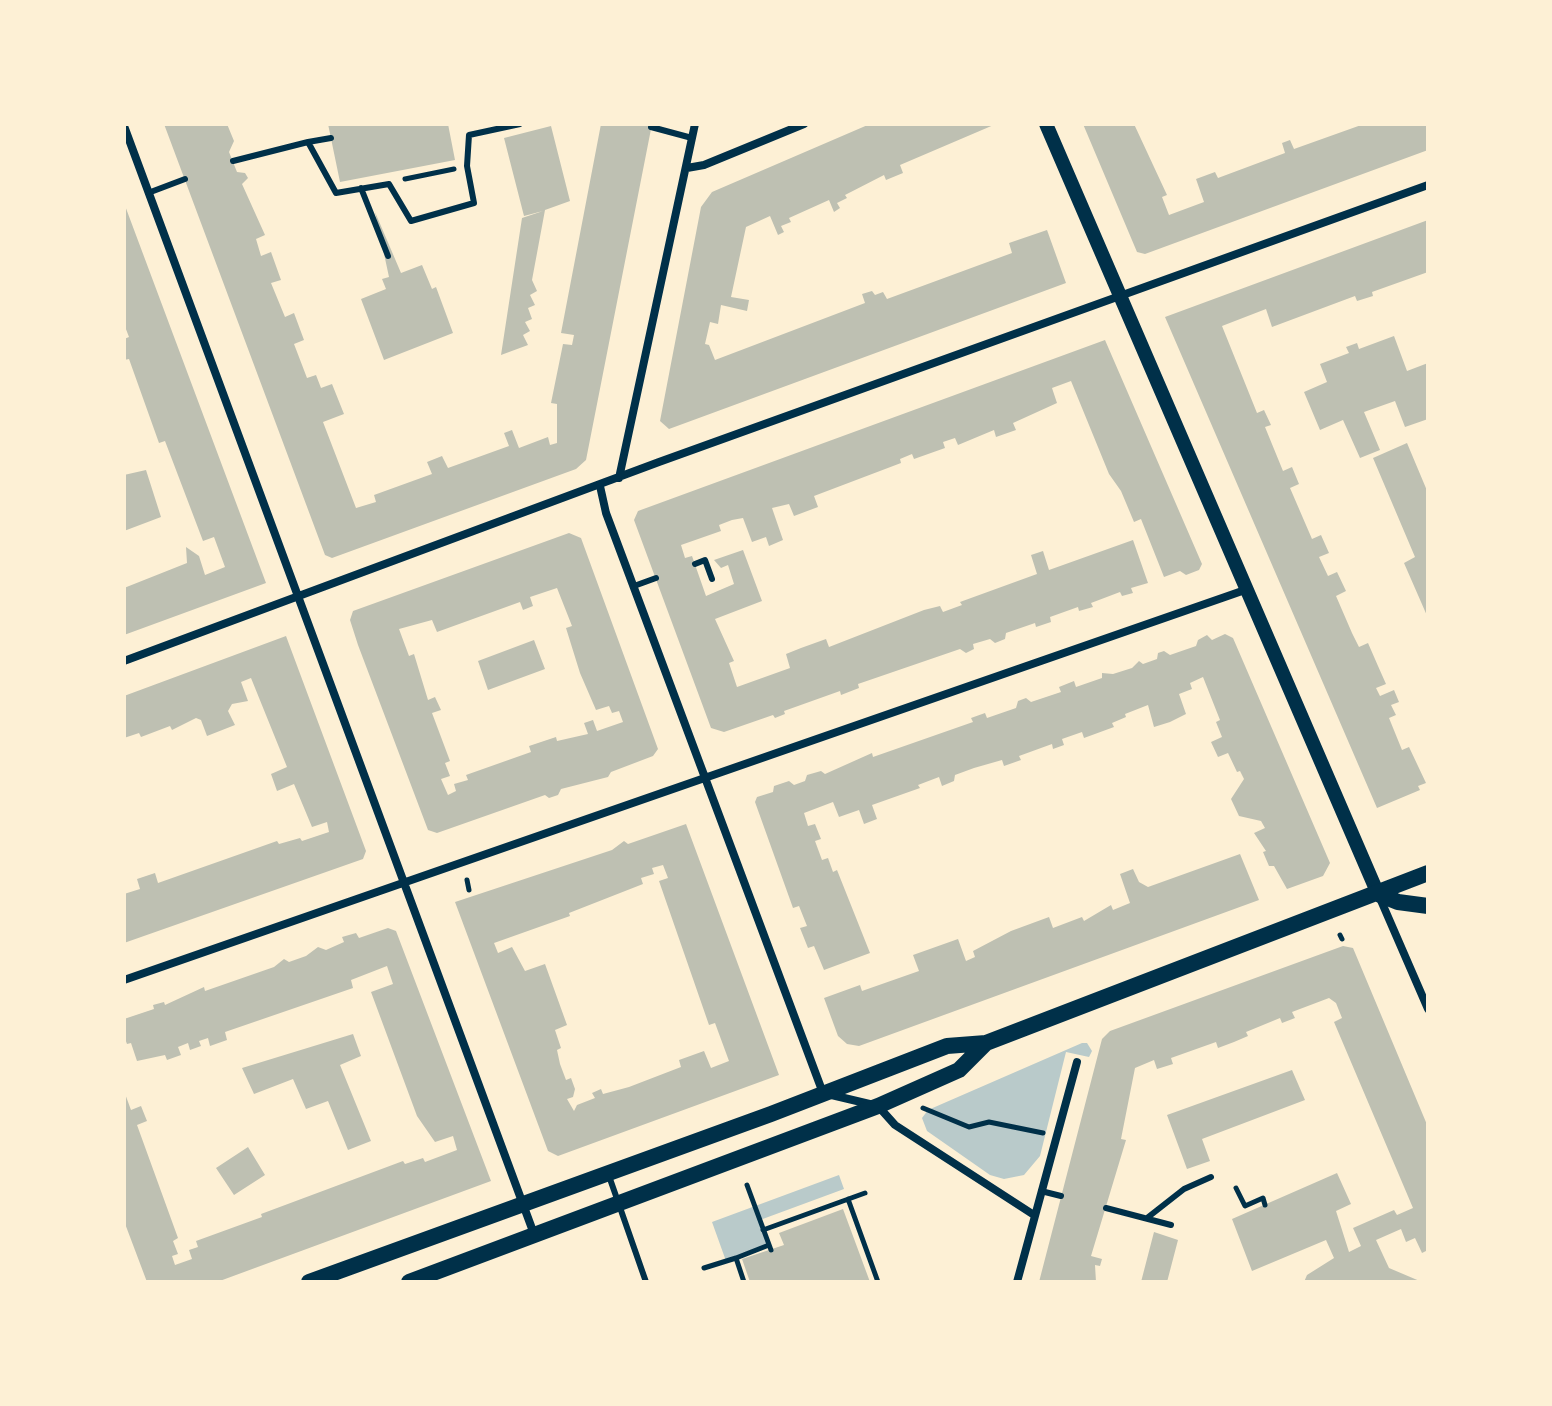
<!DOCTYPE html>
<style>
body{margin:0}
#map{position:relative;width:1552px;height:1406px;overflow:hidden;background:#fdf0d5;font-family:Roboto,sans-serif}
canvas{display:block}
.frame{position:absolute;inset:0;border:126px solid #fdf0d5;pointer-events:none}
</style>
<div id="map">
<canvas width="1552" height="1406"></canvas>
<div class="frame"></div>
</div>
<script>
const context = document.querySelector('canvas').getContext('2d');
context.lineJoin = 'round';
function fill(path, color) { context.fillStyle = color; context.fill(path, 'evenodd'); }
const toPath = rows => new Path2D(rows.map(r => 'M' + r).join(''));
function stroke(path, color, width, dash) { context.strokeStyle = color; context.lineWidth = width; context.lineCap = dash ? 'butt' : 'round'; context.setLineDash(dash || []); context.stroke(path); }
const green = toPath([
 [1082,1043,1087,1043,1092,1051,1089,1057,1066,1052,1040,1156,1024,1175,1004,1179,990,1175,927,1131,922,1118,928,1110],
 [839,1175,844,1189,760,1220,769,1245,726,1261,712,1222]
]);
const building = toPath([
 [164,124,227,124,234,141,229,152,237,172,245,173,248,178,242,184,265,235,256,239,261,256,271,252,281,280,271,283,285,317,294,313,304,340,294,344,307,378,316,375,321,388,332,384,344,414,323,422,356,508,376,502,374,495,432,474,427,462,442,456,448,468,509,446,504,433,512,430,519,448,548,437,550,445,557,443,557,404,551,403,563,344,572,345,574,335,561,333,601,124,652,124,586,460,576,469,332,558,325,555],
 [328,124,448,124,455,160,340,182],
 [870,124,996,124,900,165,903,173,886,180,884,175,845,195,847,198,837,203,840,208,834,212,829,200,789,218,791,222,781,226,784,232,778,235,770,216,746,227,731,297,749,300,747,311,721,305,718,324,710,322,705,344,709,345,715,360,865,303,862,294,872,291,875,295,883,292,887,299,1012,253,1009,243,1047,230,1066,283,669,429,660,421,701,207,712,192],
 [1083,124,1134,124,1167,195,1162,197,1169,215,1204,202,1196,179,1215,172,1218,178,1285,153,1282,143,1290,140,1294,149,1364,124,1428,124,1428,150,1145,254,1137,252],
 [551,126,570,201,545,210,532,280,537,291,530,295,535,305,528,308,532,319,525,322,530,331,523,335,528,345,501,355,522,218,543,211,524,216,504,138],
 [124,203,266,583,124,635,124,588,187,563,186,547,199,556,205,575,225,567,214,537,203,541,165,441,159,443,129,359,124,360,124,339,129,337,124,324],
 [375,212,401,273,422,265,432,289,436,287,453,333,384,360,361,299,386,289,382,279,389,277],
 [1428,220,1428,272,1372,292,1373,296,1357,301,1355,296,1272,327,1266,309,1222,326,1257,413,1264,410,1271,425,1265,427,1283,471,1292,467,1299,484,1290,488,1312,539,1321,535,1329,553,1319,557,1328,576,1337,572,1346,591,1336,596,1352,633,1359,647,1368,643,1378,666,1386,684,1376,688,1380,696,1394,690,1399,702,1391,705,1396,715,1389,718,1402,750,1409,747,1426,783,1418,786,1420,790,1377,808,1165,317],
 [1394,336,1407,371,1428,363,1428,419,1405,427,1395,401,1364,412,1380,450,1360,458,1343,420,1320,430,1304,392,1327,382,1320,364,1349,353,1346,347,1357,343,1359,349],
 [1105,340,1202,564,1199,570,1186,575,1180,571,1164,577,1141,519,1134,522,1121,491,1109,474,1071,381,1052,388,1057,403,1013,423,1016,430,996,437,994,430,958,445,955,438,943,442,945,448,914,459,912,454,900,459,901,463,814,496,818,507,794,516,789,504,772,508,783,540,769,546,766,537,752,542,743,518,732,520,719,525,721,531,681,545,685,558,692,556,706,596,734,584,728,565,721,568,714,560,743,550,762,601,715,619,734,661,729,663,737,687,790,668,786,654,801,648,826,639,829,647,924,610,940,606,943,612,962,605,960,602,1037,574,1031,555,1043,551,1049,570,1133,540,1148,583,1131,588,1133,593,1122,596,1120,592,1091,603,1093,607,1079,611,1078,607,1050,617,1051,622,1036,627,1035,623,1006,633,1005,639,995,643,990,639,973,644,974,649,966,653,960,649,858,684,859,688,841,695,840,691,784,711,785,714,775,718,773,715,724,732,711,728,634,520,638,511],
 [1407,443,1428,493,1428,618,1404,563,1415,557,1373,458],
 [146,470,161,517,124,531,124,475],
 [569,533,581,538,658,749,653,756,611,772,608,777,561,789,558,795,549,798,545,795,437,833,428,830,358,645,350,620,353,611],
 [557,588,572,626,566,628,580,673,596,710,609,706,612,713,619,711,623,722,597,731,593,720,584,723,588,734,557,741,556,737,529,746,531,752,466,775,468,780,454,784,456,791,448,795,441,779,450,776,445,763,450,761,432,713,441,710,435,697,428,700,414,654,409,656,399,629,432,620,437,632,520,602,523,610,533,606,530,597],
 [1225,634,1233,638,1330,863,1323,876,1287,889,1274,866,1269,866,1263,852,1266,851,1254,833,1265,828,1261,821,1239,816,1231,799,1244,779,1240,771,1237,772,1228,753,1218,757,1211,742,1222,737,1216,722,1220,720,1203,677,1190,683,1192,689,1179,694,1186,714,1170,722,1154,727,1148,705,1125,714,1126,717,1112,723,1114,727,1084,738,1082,732,1062,739,1064,745,1053,749,1052,744,1019,756,1021,760,1004,766,1002,760,974,768,955,775,954,781,942,786,939,777,918,785,920,788,872,805,877,819,864,824,859,810,839,817,833,802,804,813,808,826,815,824,821,839,815,841,822,860,828,858,833,872,837,870,870,953,824,970,814,946,808,948,800,928,807,926,799,906,793,908,755,802,757,797,773,792,774,786,789,781,794,785,805,781,807,775,821,771,825,774,872,753,873,757,973,722,971,718,985,713,987,718,1016,708,1018,701,1026,698,1031,702,1061,692,1059,687,1074,681,1076,687,1102,678,1102,673,1113,674,1132,668,1139,661,1143,664,1157,659,1158,653,1164,651,1170,655,1196,646,1198,640,1207,635,1212,640],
 [286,636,366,851,363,859,124,943,124,894,140,889,137,879,155,873,158,883,277,841,279,844,300,838,302,841,329,832,327,822,312,827,294,784,277,791,271,774,287,767,251,678,241,682,248,701,232,704,228,711,235,725,207,736,201,720,196,718,172,730,170,726,141,737,139,733,124,738,124,696],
 [534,640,545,669,488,690,478,661],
 [686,824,779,1075,558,1156,548,1151,455,902,612,850,624,841,628,844],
 [663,865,668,878,659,881,709,1025,715,1023,729,1061,711,1068,704,1051,679,1060,681,1067,629,1087,603,1094,601,1089,592,1093,595,1098,577,1105,574,1111,567,1099,573,1097,575,1089,571,1078,566,1080,560,1064,557,1050,561,1048,555,1030,567,1025,545,964,525,971,512,947,498,953,494,943,570,916,569,913,643,884,641,878,654,874,652,868],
 [1240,854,1259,900,859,1046,847,1044,838,1036,824,998,860,985,862,991,919,971,913,955,958,939,966,961,975,957,973,951,1011,931,1049,917,1053,928,1082,917,1084,921,1111,905,1113,910,1130,903,1120,874,1133,869,1139,882,1148,887],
 [388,928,396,931,491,1181,217,1282,147,1282,124,1221,124,1091,131,1110,141,1106,147,1121,137,1125,178,1238,173,1241,178,1254,172,1256,175,1265,192,1259,189,1250,198,1247,196,1241,262,1217,261,1214,403,1161,405,1164,423,1158,425,1162,457,1150,453,1136,435,1142,417,1116,371,992,393,984,387,966,351,980,353,988,225,1032,227,1040,210,1046,208,1038,199,1041,201,1046,190,1050,188,1043,178,1047,181,1055,167,1060,165,1055,137,1061,131,1043,127,1044,124,1036,124,1019,154,1009,153,1005,164,1002,165,1005,204,987,205,991,274,967,284,959,289,962,306,956,318,947,326,950,344,942,342,937,356,933,359,938],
 [1343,946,1353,948,1428,1127,1428,1250,1422,1253,1415,1238,1406,1242,1401,1229,1376,1240,1389,1268,1422,1282,1304,1282,1307,1275,1334,1258,1326,1240,1252,1271,1232,1219,1337,1173,1351,1204,1336,1211,1349,1252,1361,1246,1353,1228,1394,1210,1397,1215,1413,1208,1334,1022,1342,1018,1336,1003,1329,998,1292,1012,1295,1018,1282,1023,1280,1018,1246,1032,1248,1036,1234,1042,1218,1048,1216,1042,1171,1058,1173,1064,1157,1069,1154,1060,1135,1068,1121,1139,1126,1140,1091,1256,1102,1259,1100,1266,1095,1265,1096,1282,1039,1282,1102,1039,1110,1031],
 [353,1034,361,1056,340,1065,371,1141,348,1150,328,1101,306,1109,293,1079,254,1094,242,1068],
 [1292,1070,1305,1100,1202,1139,1210,1161,1187,1169,1167,1115],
 [248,1147,265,1175,234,1195,216,1168],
 [843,1209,870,1282,750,1282,742,1259,784,1245,779,1233],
 [1154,1232,1178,1240,1167,1282,1141,1282]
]);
const path = toPath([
 [405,179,454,169],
 [467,880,469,890],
 [1340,935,1342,939],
 [923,1108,969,1127,989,1122,1043,1133],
 [747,1185,771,1250],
 [1236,1188,1245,1206,1263,1198,1265,1205],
 [848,1199,878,1282],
 [763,1230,865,1193],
 [704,1268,736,1258],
 [744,1282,736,1258,769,1245]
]);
const service = toPath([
 [651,127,692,138],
 [308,142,331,138],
 [233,161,308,142,336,193,389,184,411,221,474,203,467,166,469,135,520,124],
 [361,188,388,256],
 [148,193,185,179],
 [695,564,705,560,712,579],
 [634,586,656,578],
 [609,1176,646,1282],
 [1041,1191,1061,1196],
 [1106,1208,1171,1225],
 [1147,1218,1184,1189,1211,1177]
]);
const minor = toPath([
 [124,126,534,1234],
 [687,168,704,165,804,124],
 [619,478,695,124],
 [600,486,606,513,823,1093,878,1106,895,1125,1034,1215],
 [124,661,659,462,1428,185],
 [1379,896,1428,1009],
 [124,980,1245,590],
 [1017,1282,1077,1062]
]);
const tertiary = toPath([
 [1046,124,1378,894]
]);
const secondary = toPath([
 [1378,894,1398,902,1428,906],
 [309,1282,771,1114,947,1046,986,1043,1428,873],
 [409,1282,878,1106,959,1070,986,1043]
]);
fill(green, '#b9caca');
fill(building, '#bec0b2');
stroke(path, '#003049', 5);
stroke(service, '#003049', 6);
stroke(minor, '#003049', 8);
stroke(tertiary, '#003049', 14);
stroke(secondary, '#003049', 16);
</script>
